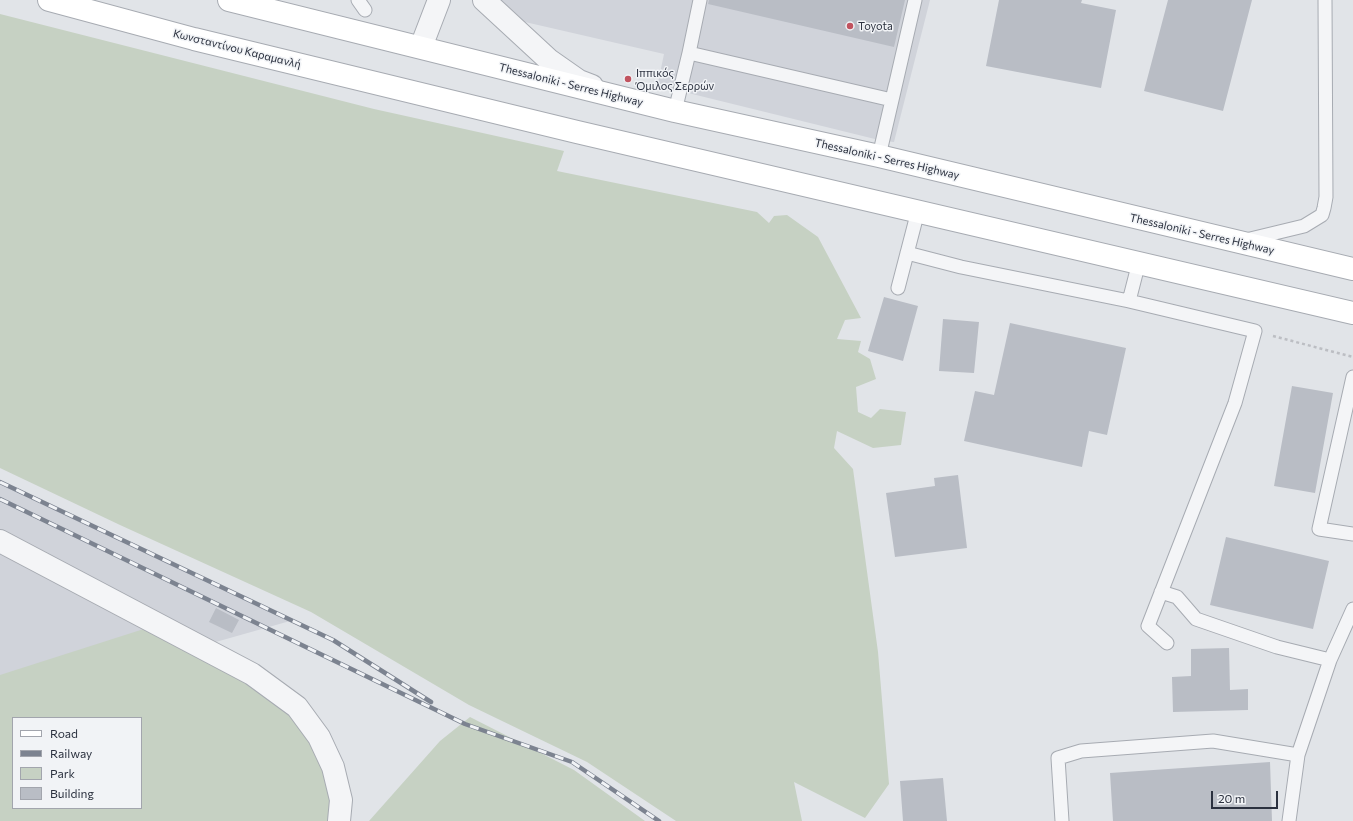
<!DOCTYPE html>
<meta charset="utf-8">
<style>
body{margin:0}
#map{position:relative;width:1353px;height:821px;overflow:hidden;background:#e1e4e8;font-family:Commissioner,sans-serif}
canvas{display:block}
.legend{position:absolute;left:12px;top:717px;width:130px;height:92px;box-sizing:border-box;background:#f1f3f6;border:1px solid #a2a5ad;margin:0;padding:5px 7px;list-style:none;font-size:12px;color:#2b313f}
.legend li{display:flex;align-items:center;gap:8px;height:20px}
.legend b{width:20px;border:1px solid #a2a5ad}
.scale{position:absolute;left:1211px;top:791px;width:67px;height:18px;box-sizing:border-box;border:2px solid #2b313f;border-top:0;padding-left:5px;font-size:12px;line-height:14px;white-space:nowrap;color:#2b313f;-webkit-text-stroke:3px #f1f3f6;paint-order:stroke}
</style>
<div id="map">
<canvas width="1353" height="821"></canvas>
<ul class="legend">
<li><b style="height:5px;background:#fff"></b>Road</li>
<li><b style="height:5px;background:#7c8390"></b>Railway</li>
<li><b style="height:11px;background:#c6d1c3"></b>Park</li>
<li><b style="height:11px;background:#b9bdc5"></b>Building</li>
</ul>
<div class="scale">20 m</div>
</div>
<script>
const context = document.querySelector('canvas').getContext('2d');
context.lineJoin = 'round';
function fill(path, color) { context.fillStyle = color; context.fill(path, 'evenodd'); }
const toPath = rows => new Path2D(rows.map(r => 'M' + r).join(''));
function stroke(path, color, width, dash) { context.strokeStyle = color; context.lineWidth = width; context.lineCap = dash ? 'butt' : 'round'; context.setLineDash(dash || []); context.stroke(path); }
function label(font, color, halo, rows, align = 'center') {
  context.font = font + ' Commissioner,sans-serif'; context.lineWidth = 3; context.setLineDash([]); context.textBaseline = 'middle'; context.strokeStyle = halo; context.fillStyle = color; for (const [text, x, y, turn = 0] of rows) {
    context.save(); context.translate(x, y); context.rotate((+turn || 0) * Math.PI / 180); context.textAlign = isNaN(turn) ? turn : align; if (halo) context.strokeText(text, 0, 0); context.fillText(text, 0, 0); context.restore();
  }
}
const built = toPath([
 [499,0,930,0,894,142,883,141,680,91,658,83,664,54,525,22,511,13],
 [0,481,290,621,0,703]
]);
const green = toPath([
 [0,14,374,109,564,151,557,171,757,212,769,223,774,216,787,215,818,237,861,318,845,320,837,339,861,341,858,352,870,359,876,379,856,387,858,412,871,418,880,409,906,412,901,445,873,448,837,431,834,448,853,469,878,652,889,784,865,818,794,782,802,821,676,821,587,762,469,705,311,612,120,525,0,468],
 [150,627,294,710,311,735,332,800,332,821,0,821,0,675],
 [13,718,141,718,141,808,13,808],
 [470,717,574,770,645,821,369,821,440,741]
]);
const building = toPath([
 [709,0,905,0,894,47,708,4],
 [999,0,1082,0,1081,3,1116,10,1101,88,986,66],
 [1168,0,1252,0,1223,111,1144,91],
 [884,297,918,306,903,361,868,351],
 [943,319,979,322,974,373,939,371],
 [1010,323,1126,348,1107,435,1089,431,1082,467,964,441,975,391,994,395],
 [1292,386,1333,393,1315,493,1274,486],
 [958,475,967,548,895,557,886,493,935,486,934,478],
 [1226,537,1329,561,1313,629,1210,605],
 [216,608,239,620,232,633,209,622],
 [1229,648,1230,690,1248,689,1248,710,1173,712,1172,677,1191,676,1191,649],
 [1270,762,1272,821,1113,821,1110,773],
 [943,778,947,821,903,821,900,781]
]);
const path = toPath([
 [1273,336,1353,357]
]);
const lane = toPath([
 [358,0,365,10],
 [689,53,700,0],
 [892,100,915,0],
 [675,111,689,53,892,100,879,156],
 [1246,240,1304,226,1322,215,1324,208,1326,197,1325,0],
 [907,253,961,267,1129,301],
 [1139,262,1129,301,1255,331,1235,403,1148,626,1167,643],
 [898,288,918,211],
 [1353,377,1319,529,1353,534],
 [1161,592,1177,597,1196,619,1277,647,1330,660,1353,609],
 [1062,821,1058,758,1081,751,1213,741,1298,755],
 [1289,821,1298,755,1330,660]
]);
const street = toPath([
 [484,0,549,60,579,81,592,86],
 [421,47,439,0],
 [0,541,252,674,297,707,319,737,333,767,341,800,339,821]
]);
const secondary = toPath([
 [49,0,194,39,577,132,1353,313],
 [229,0,675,111,879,156,1353,269]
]);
const rail = toPath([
 [0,482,333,640,431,702],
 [0,499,465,724,572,762,659,821]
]);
const markers = [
 [850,26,4,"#c1535f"],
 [628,79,4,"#c1535f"]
];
const poiNames = [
 ["Toyota",858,26],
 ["Ιππικός",636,73],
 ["Όμιλος Σερρών",636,86]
];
const streetNames = [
 ["Κωνσταντίνου Καραμανλή",237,49,14],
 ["Thessaloniki - Serres Highway",571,85,14],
 ["Thessaloniki - Serres Highway",887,159,13],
 ["Thessaloniki - Serres Highway",1202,234,13]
];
fill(built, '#d0d3da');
fill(green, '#c6d1c3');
fill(building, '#b9bdc5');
stroke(lane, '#a7abb2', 15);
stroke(street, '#a7abb2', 24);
stroke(secondary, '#a7abb2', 24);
stroke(path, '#bcbec3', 2.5, [3, 3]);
stroke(lane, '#f4f5f7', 13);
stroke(street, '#f4f5f7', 22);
stroke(secondary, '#fff', 22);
stroke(rail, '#7c8390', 4.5);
stroke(rail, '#f1f3f6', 3, [9]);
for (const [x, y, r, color] of markers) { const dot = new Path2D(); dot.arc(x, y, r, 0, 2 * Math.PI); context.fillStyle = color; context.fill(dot); stroke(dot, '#f1f3f6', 1.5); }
label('11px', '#2b313f', '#f1f3f6', poiNames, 'left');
label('11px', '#2b313f', '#f1f3f6', streetNames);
</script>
